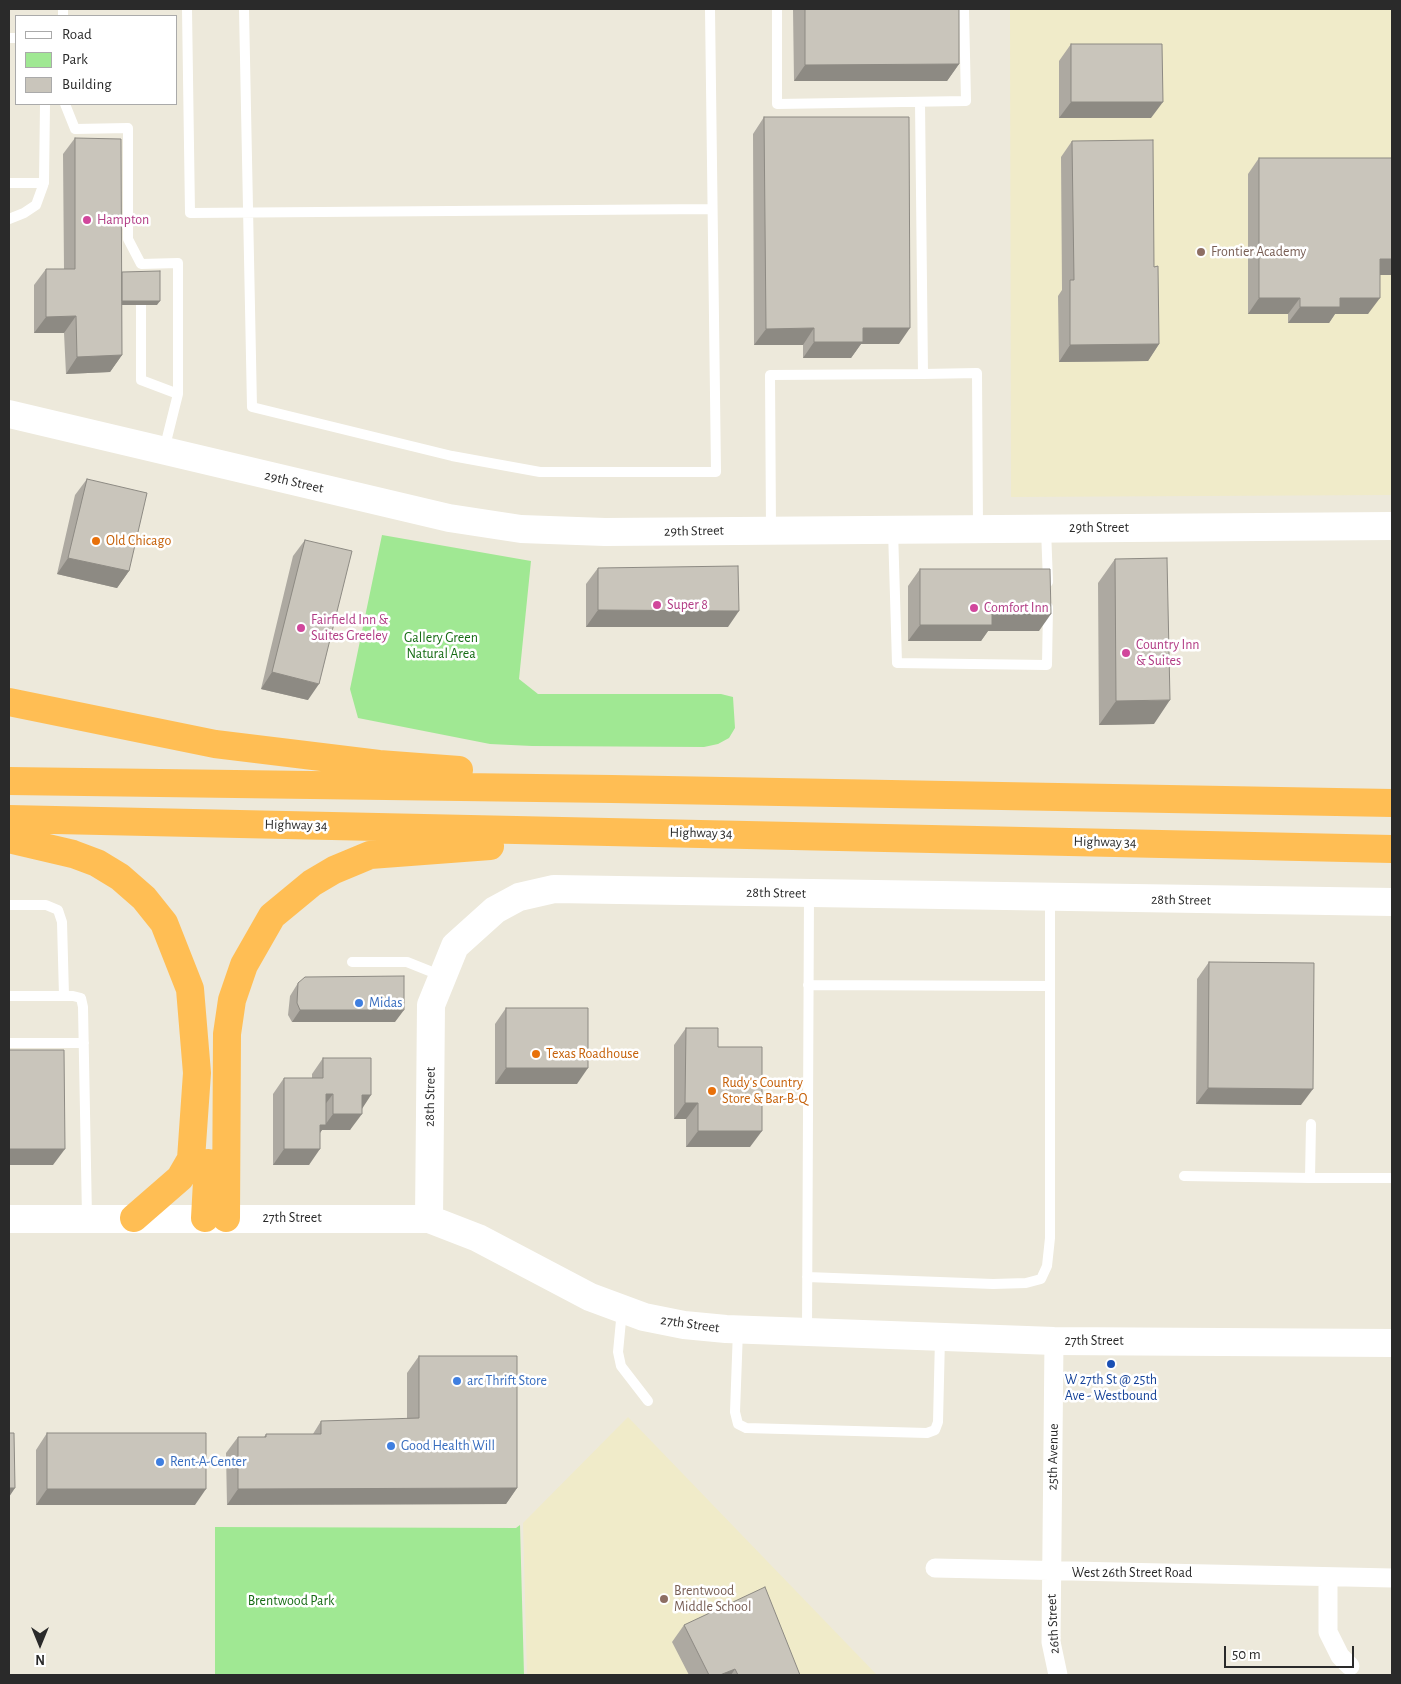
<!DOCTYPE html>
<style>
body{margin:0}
#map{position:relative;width:1401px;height:1684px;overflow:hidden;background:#ede9db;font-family:"Alegreya Sans",sans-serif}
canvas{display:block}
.frame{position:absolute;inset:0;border:10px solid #2a2a2a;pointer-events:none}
.legend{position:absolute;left:15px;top:15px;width:162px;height:90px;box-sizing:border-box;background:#fff;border:1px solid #aaa;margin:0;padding:6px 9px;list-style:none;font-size:15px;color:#2a2a2a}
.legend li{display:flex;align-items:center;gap:10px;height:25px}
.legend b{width:25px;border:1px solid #aaa}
.north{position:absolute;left:15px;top:1619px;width:50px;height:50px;-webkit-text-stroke:4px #fff;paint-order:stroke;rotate:180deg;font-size:14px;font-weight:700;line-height:20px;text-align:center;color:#2a2a2a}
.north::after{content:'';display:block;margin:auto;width:18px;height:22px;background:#2a2a2a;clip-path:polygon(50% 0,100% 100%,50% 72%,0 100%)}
.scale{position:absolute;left:1224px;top:1646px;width:130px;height:22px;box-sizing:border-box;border:2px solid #2a2a2a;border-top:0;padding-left:6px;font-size:15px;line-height:18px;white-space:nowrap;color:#2a2a2a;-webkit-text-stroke:4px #fff;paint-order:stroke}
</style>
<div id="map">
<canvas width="1401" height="1684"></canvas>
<div class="frame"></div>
<ul class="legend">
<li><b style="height:6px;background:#fff"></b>Road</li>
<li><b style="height:14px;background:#a0e893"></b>Park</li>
<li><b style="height:14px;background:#c9c5bb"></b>Building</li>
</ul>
<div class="north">N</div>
<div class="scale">50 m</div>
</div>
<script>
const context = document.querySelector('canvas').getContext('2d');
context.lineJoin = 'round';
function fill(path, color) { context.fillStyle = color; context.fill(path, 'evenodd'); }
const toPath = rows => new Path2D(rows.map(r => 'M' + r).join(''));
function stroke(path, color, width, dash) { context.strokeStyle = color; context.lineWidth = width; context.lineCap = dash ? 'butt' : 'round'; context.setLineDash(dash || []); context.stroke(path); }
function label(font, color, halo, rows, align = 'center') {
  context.font = font + ' "Alegreya Sans",sans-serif'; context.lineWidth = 5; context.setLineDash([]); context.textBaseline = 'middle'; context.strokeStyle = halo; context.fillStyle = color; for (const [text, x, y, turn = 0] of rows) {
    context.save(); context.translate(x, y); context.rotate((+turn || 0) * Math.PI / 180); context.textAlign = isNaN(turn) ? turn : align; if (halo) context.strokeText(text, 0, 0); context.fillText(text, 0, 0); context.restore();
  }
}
const education = toPath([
 [1010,9,1392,9,1392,495,1011,497],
 [628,1417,877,1675,527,1675,523,1523]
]);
const green = toPath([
 [382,535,531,561,519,679,538,694,721,694,733,697,735,728,729,738,718,744,704,747,532,746,490,744,358,718,350,689],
 [520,1525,524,1675,215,1675,215,1527,516,1528]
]);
const lane = toPath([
 [63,9,63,16],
 [187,9,190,213,712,209],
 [244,9,252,407,452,456,540,472,716,472,710,9],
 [777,9,777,104,966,101,964,9],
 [9,38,16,38],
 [920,102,923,374],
 [65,104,75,129,128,128,128,239,141,264,178,263,178,394,164,450],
 [9,183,44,183],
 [9,219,24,213,36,205,44,183,45,104],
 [141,292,141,380,178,394],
 [771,529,770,375,923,374,977,373,978,527],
 [1046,529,1048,582],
 [893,530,897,663,1047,665,1048,607],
 [9,905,46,905,58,910,62,922,64,996],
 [352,962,407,962,442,976],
 [808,985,1050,986],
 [9,996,73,996,81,998,83,1007,87,1217],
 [9,1043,84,1043],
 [1184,1176,1310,1178,1311,1124],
 [1310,1178,1392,1178],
 [807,1277,993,1284,1026,1283,1041,1279,1047,1266,1050,1238,1050,898],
 [622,1310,618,1352,621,1366,648,1401],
 [738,1330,735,1412,738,1424,746,1428,927,1433,935,1430,938,1422,940,1338],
 [807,1331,809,894]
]);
const street = toPath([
 [1054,1341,1051,1642,1058,1675],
 [935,1568,1392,1578],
 [1328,1577,1328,1632,1340,1656,1350,1666]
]);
const secondary = toPath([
 [9,414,449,518,521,529,605,532,1392,526],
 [9,1219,429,1219,478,1238,590,1297,644,1317,684,1325,726,1329,1054,1341,1392,1343],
 [429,1219,431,1005,455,946,495,910,519,897,554,889,1392,902]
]);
const highway = toPath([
 [9,702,215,744,379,764,459,770],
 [9,781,612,789,1392,803],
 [9,819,1392,849],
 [9,839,73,854,97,863,120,877,144,898,164,923,190,989,197,1073,191,1159,180,1178,134,1218],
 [205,1218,208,1163],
 [226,1218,227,1034,232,1000,244,965,272,916,312,883,334,870,370,855,490,846]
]);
const wall = toPath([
 [793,9,959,9,959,64,947,81,794,81],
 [1071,44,1151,118,1059,118,1059,61],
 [764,117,899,344,861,344,851,358,803,358,803,345,754,345,753,134],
 [75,138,121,272,157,305,122,305,122,355,110,372,66,374,64,333,34,333,34,285,46,269,64,269,63,154],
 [1072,141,1154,267,1159,344,1148,361,1059,362,1058,296,1062,290,1061,157],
 [1259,158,1392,158,1392,275,1380,275,1368,314,1335,314,1329,323,1288,323,1288,314,1248,314,1248,174],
 [87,479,129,571,117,588,57,574,75,495],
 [305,540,308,700,261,689,293,556],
 [1115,559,1154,724,1099,725,1098,583],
 [598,568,728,627,586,627,586,584],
 [920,569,1039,631,988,631,981,641,908,641,908,586],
 [1209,962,1301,1105,1196,1104,1197,979],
 [298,983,395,1022,292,1022,288,1015,290,996],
 [506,1008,577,1084,495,1084,495,1024],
 [686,1028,718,1047,750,1147,686,1147,686,1119,674,1119,674,1045],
 [323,1058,362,1109,350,1130,322,1130,320,1133,309,1165,273,1165,273,1094,284,1078,312,1078,312,1074],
 [419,1356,517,1488,506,1504,227,1505,226,1453,238,1437,264,1437,266,1434,313,1434,321,1421,407,1419,407,1373],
 [47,1433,195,1505,36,1505,36,1450],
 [684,1625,800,1675,689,1675,672,1642]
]);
const shadedWall = toPath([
 [959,64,947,81,794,81,805,65],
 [1071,102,1163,102,1151,118,1059,118],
 [1380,259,1392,259,1392,275,1368,275],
 [1259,298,1300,298,1288,314,1248,314],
 [1340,298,1380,298,1368,314,1335,314,1329,323,1288,323,1300,307],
 [122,301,160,301,157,305,119,305],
 [76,316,64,333,34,333,46,317],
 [814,328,803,345,754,345,766,329],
 [863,328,910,328,899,344,861,344,851,358,803,358,814,342],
 [1159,344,1148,361,1059,362,1070,345],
 [122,355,110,372,66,374,77,357],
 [68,558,129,571,117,588,57,574],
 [598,610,739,611,728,627,586,627],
 [992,614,1051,614,1039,631,988,631,981,641,908,641,920,625],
 [272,672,319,684,308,700,261,689],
 [1170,700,1154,724,1099,725,1116,701],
 [300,1010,404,1010,395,1022,292,1022],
 [506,1068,588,1068,577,1084,495,1084],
 [1208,1088,1313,1089,1301,1105,1196,1104],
 [326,1094,333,1094,321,1110],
 [362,1095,371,1095,360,1112],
 [685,1103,698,1103,686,1119,674,1119],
 [333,1114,362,1114,350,1130,322,1130,314,1141,320,1125,325,1125],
 [698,1131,762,1131,750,1147,686,1147],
 [9,1149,65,1149,53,1165,9,1165],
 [284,1149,320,1149,309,1165,273,1165],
 [9,1488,15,1488,9,1497],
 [517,1488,506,1504,227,1505,238,1489],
 [47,1489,206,1489,195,1505,36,1505],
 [735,1669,731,1675,720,1675]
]);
const building = toPath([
 [805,9,959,9,959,64,805,65,805,9],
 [1071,44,1162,44,1163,102,1071,102,1071,44],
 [764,117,909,117,910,328,863,328,863,342,814,342,814,328,766,329,764,117],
 [75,138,121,139,122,355,77,357,76,316,46,317,46,269,75,269,75,138],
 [1153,140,1154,267,1158,266,1159,344,1070,345,1070,280,1074,280,1072,141,1153,140],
 [1259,158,1392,158,1392,259,1380,259,1380,298,1340,298,1340,307,1300,307,1300,298,1259,298,1259,158],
 [160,271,160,301,122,301,122,272,160,271],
 [87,479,147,493,129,571,68,558,87,479],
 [305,540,352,551,319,684,272,672,305,540],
 [1167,558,1170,700,1116,701,1115,559,1167,558],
 [738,566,739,611,598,610,598,568,738,566],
 [920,569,1050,569,1051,614,992,614,992,625,920,625,920,569],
 [1209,962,1314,963,1313,1089,1208,1088,1209,962],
 [404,976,404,1010,300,1010,297,1003,298,983,305,977,404,976],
 [506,1008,588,1008,588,1068,506,1068,506,1008],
 [686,1028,718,1028,718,1047,762,1047,762,1131,698,1131,698,1103,685,1103,686,1028],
 [9,1050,64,1050,65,1149,9,1149,9,1050],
 [323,1058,371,1058,371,1095,362,1095,362,1114,333,1114,333,1094,326,1094,326,1125,320,1125,320,1149,284,1149,284,1078,323,1078,323,1058],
 [419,1356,517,1356,517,1488,238,1489,238,1437,266,1437,266,1434,321,1434,321,1421,419,1418,419,1356],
 [9,1433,14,1433,15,1488,9,1488,9,1433],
 [47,1433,206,1433,206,1489,47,1489,47,1433],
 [765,1587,800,1675,738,1675,735,1669,720,1675,709,1675,684,1625,765,1587]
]);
const markers = [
 [87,220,5,"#d1479c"],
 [1201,252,5,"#8d6e63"],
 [96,541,5,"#e8710a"],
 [657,605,5,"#d1479c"],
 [974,608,5,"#d1479c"],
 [301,628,5,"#d1479c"],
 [1126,653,5,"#d1479c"],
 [359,1003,5,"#3f7fe0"],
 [536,1054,5,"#e8710a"],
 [712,1091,5,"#e8710a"],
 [1111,1364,5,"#1a4fb4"],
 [457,1381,5,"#3f7fe0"],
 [391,1446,5,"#3f7fe0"],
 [160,1462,5,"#3f7fe0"],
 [664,1599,5,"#8d6e63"]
];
const hotelNames = [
 ["Hampton",97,220],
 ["Super 8",667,605],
 ["Comfort Inn",984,608],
 ["Fairfield Inn &",311,620],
 ["Suites Greeley",311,636],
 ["Country Inn",1136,645],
 ["& Suites",1136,661]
];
const educationNames = [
 ["Frontier Academy",1211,252],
 ["Brentwood",674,1591],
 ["Middle School",674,1607]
];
const streetNames = [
 ["29th Street",294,482,13],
 ["29th Street",1099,528],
 ["29th Street",694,531,-1],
 ["Highway 34",296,825,1],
 ["Highway 34",701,833,1],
 ["Highway 34",1105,842,1],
 ["28th Street",776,893,1],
 ["28th Street",1181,900,1],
 ["28th Street",430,1097,-89],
 ["27th Street",292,1218],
 ["27th Street",690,1324,8],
 ["27th Street",1094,1341],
 ["25th Avenue",1053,1457,-89],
 ["West 26th Street Road",1132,1573],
 ["26th Street",1053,1624,-93]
];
const foodNames = [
 ["Old Chicago",106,541],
 ["Texas Roadhouse",546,1054],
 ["Rudy's Country",722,1083],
 ["Store & Bar-B-Q",722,1099]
];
const parkNames = [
 ["Gallery Green",441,638],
 ["Natural Area",441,654],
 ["Brentwood Park",291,1601]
];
const shopNames = [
 ["Midas",369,1003],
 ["arc Thrift Store",467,1381],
 ["Good Health Will",401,1446],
 ["Rent-A-Center",170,1462]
];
const transitNames = [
 ["W 27th St @ 25th",1111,1380],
 ["Ave - Westbound",1111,1396]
];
fill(education, '#f0ebc9');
fill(green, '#a0e893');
stroke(lane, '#fff', 10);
stroke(street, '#fff', 19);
stroke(secondary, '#fff', 28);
stroke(highway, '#ffbe54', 28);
fill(wall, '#ada9a1');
fill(shadedWall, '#8d8a83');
fill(building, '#c9c5bb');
stroke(building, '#8d8a83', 1);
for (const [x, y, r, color] of markers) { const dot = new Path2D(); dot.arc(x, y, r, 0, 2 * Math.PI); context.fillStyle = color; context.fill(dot); stroke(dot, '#fff', 2); }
label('14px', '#b23c85', '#fff', hotelNames, 'left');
label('14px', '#785e54', '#fff', educationNames, 'left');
label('14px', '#2a2a2a', '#fff', streetNames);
label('14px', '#c56008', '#fff', foodNames, 'left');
label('14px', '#176c15', '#fff', parkNames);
label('14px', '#366cbe', '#fff', shopNames, 'left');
label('14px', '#164399', '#fff', transitNames);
</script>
